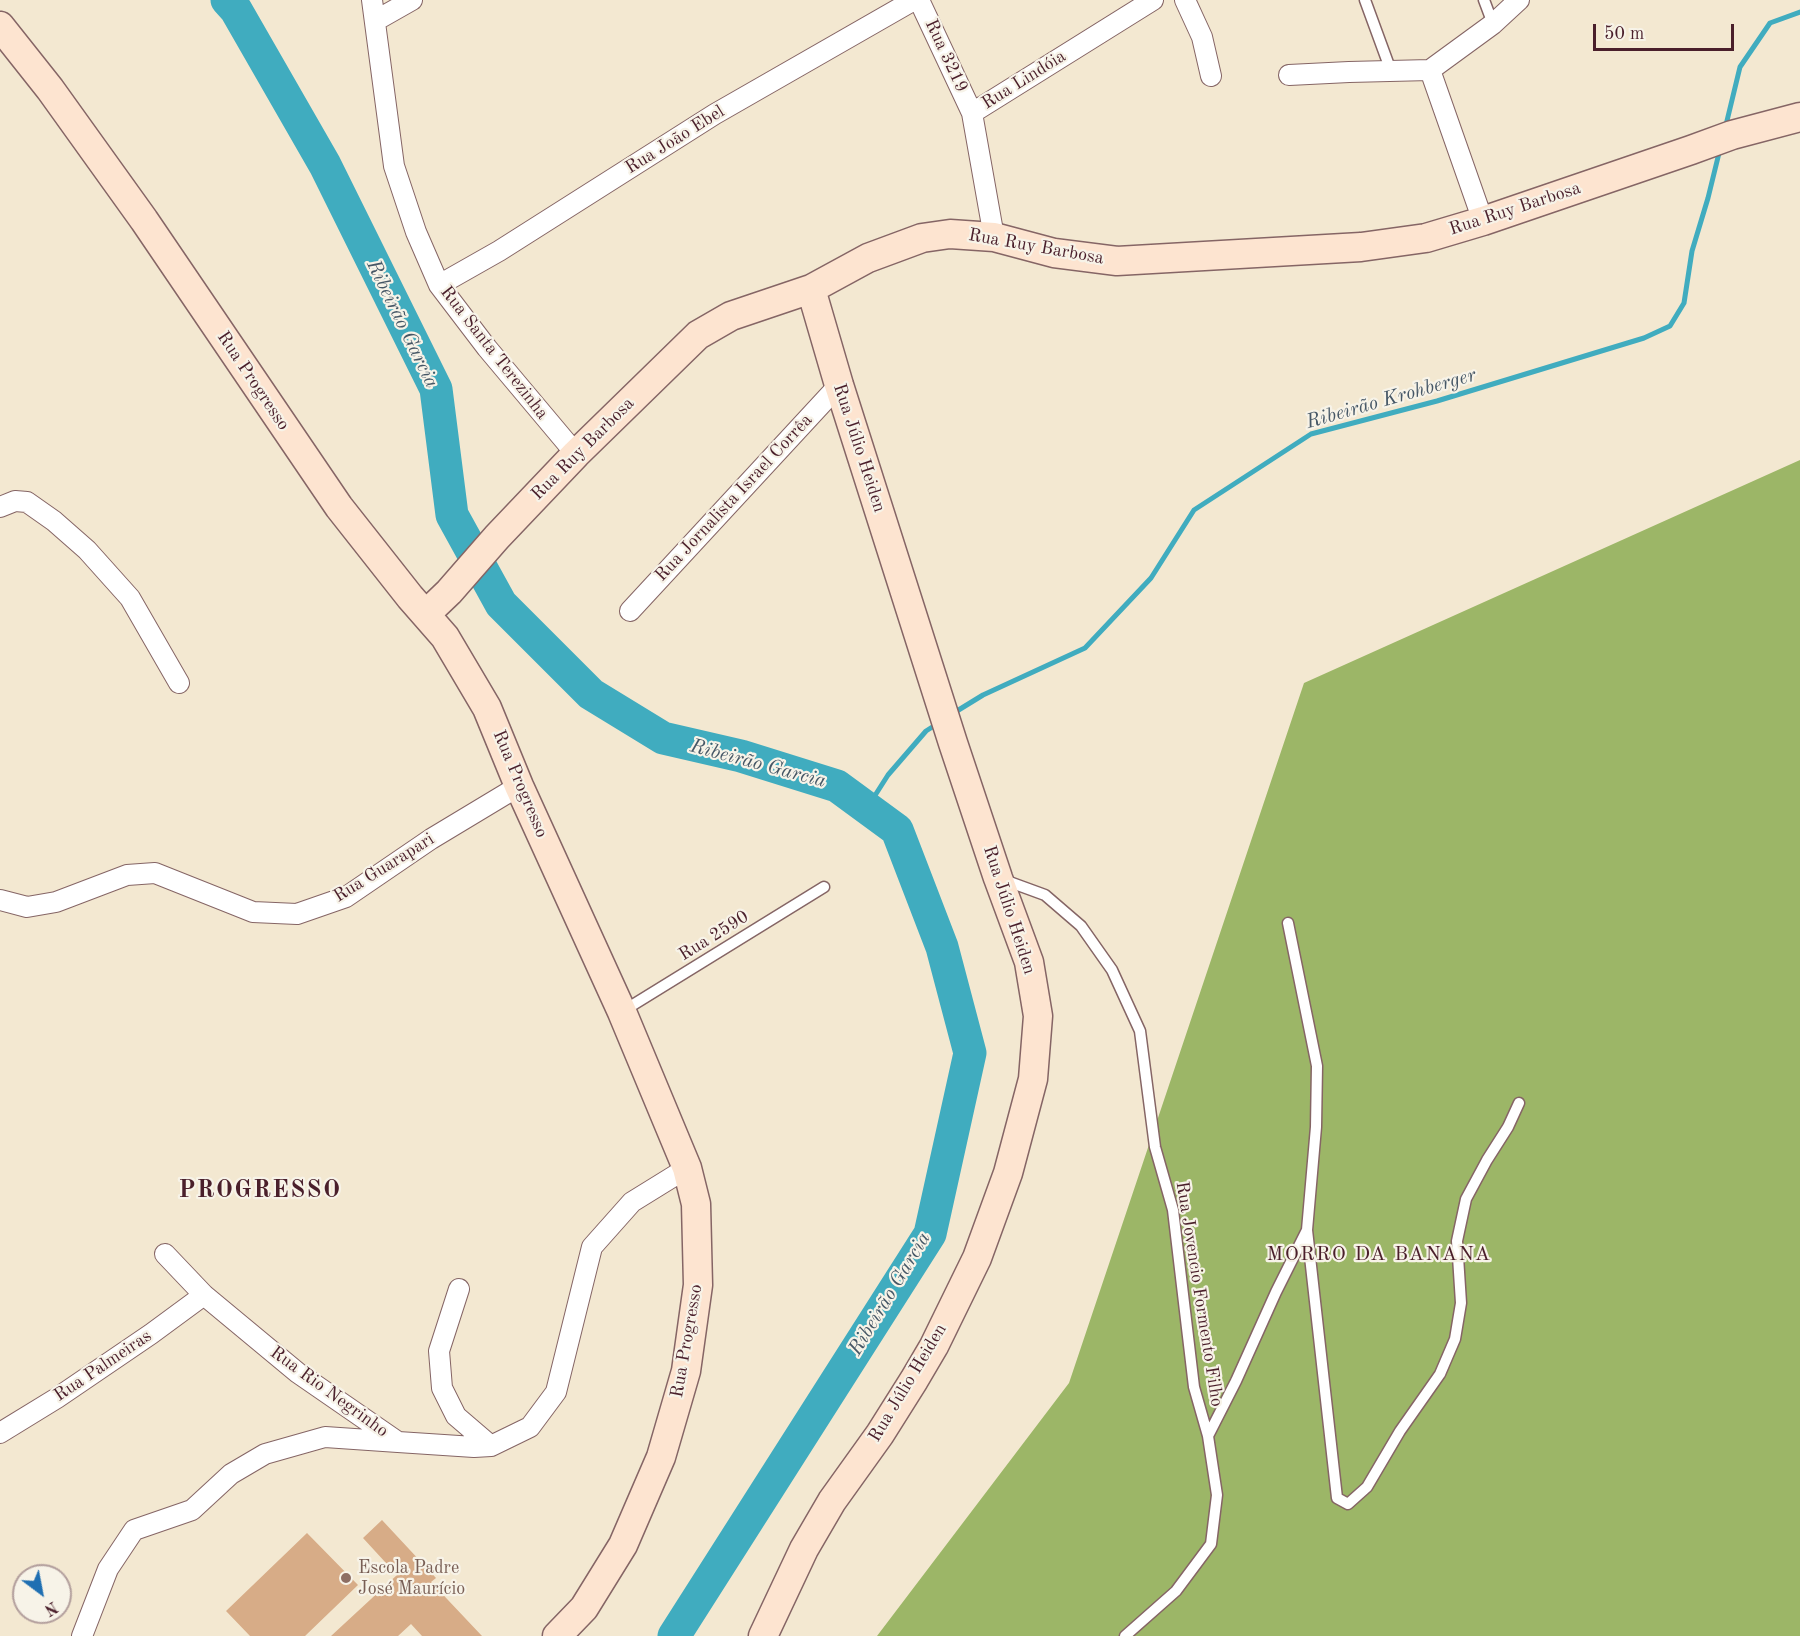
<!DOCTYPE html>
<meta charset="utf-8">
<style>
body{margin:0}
#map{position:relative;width:1800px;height:1636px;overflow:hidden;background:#f3e8d1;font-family:"Old Standard TT",serif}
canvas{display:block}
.north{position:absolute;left:12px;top:1564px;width:60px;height:60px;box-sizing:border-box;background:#f7f3e8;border:2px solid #b29e9c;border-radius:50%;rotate:148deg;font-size:16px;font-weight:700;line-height:24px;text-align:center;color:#4a1f2b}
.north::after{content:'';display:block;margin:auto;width:21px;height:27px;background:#1f6fb2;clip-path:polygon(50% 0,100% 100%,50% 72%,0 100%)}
.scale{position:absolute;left:1593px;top:24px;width:141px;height:27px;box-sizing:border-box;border:3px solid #4a1f2b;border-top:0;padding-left:8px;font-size:18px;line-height:21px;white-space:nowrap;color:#4a1f2b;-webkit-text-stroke:4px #f7f3e8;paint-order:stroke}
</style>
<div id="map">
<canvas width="1800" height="1636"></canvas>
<div class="north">N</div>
<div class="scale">50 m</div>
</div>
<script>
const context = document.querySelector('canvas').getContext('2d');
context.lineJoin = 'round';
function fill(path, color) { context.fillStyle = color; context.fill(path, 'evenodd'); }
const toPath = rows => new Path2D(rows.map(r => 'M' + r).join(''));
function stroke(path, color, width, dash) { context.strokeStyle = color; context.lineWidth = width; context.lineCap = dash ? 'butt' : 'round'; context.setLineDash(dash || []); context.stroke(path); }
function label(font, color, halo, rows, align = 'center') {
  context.font = font + ' "Old Standard TT",serif'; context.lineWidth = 4.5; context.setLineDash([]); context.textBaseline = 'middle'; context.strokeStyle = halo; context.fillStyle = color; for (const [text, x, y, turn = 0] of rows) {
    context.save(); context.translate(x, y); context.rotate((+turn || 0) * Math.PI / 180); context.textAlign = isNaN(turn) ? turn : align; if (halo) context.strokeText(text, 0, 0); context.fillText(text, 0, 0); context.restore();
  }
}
const forest = toPath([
 [1800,460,1800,1636,877,1636,1069,1383,1304,683]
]);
const stream = toPath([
 [1725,129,1740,67,1770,23,1800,12],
 [952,714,983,695,1085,648,1151,578,1194,510,1311,434,1437,401,1644,338,1670,326,1684,303,1692,251,1708,198,1720,149],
 [867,808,888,775,926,731,937,724]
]);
const river = toPath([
 [227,0,236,10,325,165,436,389,452,515,501,604,591,694,663,738,741,756,837,786,897,830,942,947,970,1053,930,1234,674,1636]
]);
const building = toPath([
 [382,1520,436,1578,431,1582,482,1636,422,1636,411,1624,398,1636,331,1636,397,1575,363,1538],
 [307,1533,358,1585,305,1636,250,1636,226,1611]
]);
const lane = toPath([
 [1365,0,1391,71],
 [1484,0,1493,24],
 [1004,880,1045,895,1081,926,1112,970,1140,1031,1155,1147,1173,1210,1194,1387,1208,1436,1236,1381,1276,1292,1307,1230,1337,1498,1348,1504,1367,1487,1400,1431,1440,1374,1455,1339,1461,1303,1457,1241,1466,1199,1487,1160,1508,1127,1519,1103],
 [1288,923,1317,1066,1316,1127,1307,1230],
 [623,1011,824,887],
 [1125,1636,1176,1591,1211,1544,1217,1495,1208,1436]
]);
const street = toPath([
 [372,0,394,166,416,232,439,285,487,348,576,454],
 [919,0,972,113],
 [1185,0,1202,37,1211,76],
 [375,21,412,0],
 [1289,75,1349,72,1430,70],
 [1483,221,1430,70,1493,24,1519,0],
 [994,237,972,113,1153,0],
 [439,285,499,251,715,114,914,0],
 [0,507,15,501,27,502,54,521,87,550,130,598,179,683],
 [630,611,839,385],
 [0,900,27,907,56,902,127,875,155,873,253,912,297,914,346,897,431,839,519,786],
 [165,1254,204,1295,298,1373,398,1442,474,1447,491,1446,530,1427,556,1392,592,1247,632,1202,687,1168],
 [459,1289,439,1351,442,1388,456,1416,491,1446],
 [0,1433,57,1398,151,1334,204,1295],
 [82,1636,108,1569,134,1530,192,1510,231,1474,265,1454,325,1437,398,1442]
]);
const secondary = toPath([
 [0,26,50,89,144,220,339,507,410,597,445,637,487,708,519,786,622,1012,687,1168,696,1204,698,1285,686,1371,661,1457,623,1545,584,1608,557,1636],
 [426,614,449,592,497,537,576,454,698,335,731,316,811,289,868,258,922,238,950,234,994,237,1054,253,1117,261,1361,247,1426,238,1483,221,1691,150,1732,135,1800,117],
 [763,1636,804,1549,832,1501,880,1434,914,1380,934,1346,977,1258,1008,1173,1033,1079,1038,1016,1029,962,998,878,953,743,839,385,811,289]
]);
const markers = [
 [346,1578,6,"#8d6e63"]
];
const streetNames = [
 ["Rua 3219",946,56,65],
 ["Rua Lindóia",1024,80,-32],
 ["Rua João Ebel",675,140,-32],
 ["Rua Ruy Barbosa",1515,209,-18],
 ["Rua Ruy Barbosa",1036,247,10],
 ["Rua Santa Terezinha",494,353,52],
 ["Rua Progresso",253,381,56],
 ["Rua Júlio Heiden",859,448,72],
 ["Rua Ruy Barbosa",583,449,-45],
 ["Rua Jornalista Israel Corrêa",734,498,-47],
 ["Rua Progresso",520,784,67],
 ["Rua Guarapari",384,868,-32],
 ["Rua Júlio Heiden",1009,910,72],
 ["Rua 2590",714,936,-32],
 ["Rua Jovencio Formento Filho",1199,1294,81],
 ["Rua Progresso",687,1341,-80],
 ["Rua Palmeiras",103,1366,-34],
 ["Rua Júlio Heiden",908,1383,-59],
 ["Rua Rio Negrinho",329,1392,36]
];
const educationNames = [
 ["Escola Padre",358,1568],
 ["José Maurício",358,1589]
];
const waterNames = [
 ["Ribeirão Garcia",402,324,64],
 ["Ribeirão Krohberger",1391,399,-16],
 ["Ribeirão Garcia",758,764,15],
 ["Ribeirão Garcia",890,1294,-59]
];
const neighbourhoodNames = [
 ["MORRO DA BANANA",1379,1255]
];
const districtNames = [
 ["PROGRESSO",260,1191]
];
fill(forest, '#9cb667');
stroke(stream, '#40acbf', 5);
stroke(river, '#40acbf', 33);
fill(building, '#d7ac87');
stroke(lane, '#856565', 13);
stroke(street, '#856565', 22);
stroke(secondary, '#856565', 31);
stroke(lane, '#fff', 10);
stroke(street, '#fff', 20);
stroke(secondary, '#fde4d0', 28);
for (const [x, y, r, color] of markers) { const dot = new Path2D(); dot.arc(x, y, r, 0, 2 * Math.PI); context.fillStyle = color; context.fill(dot); stroke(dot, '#f7f3e8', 2); }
label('18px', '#4a1f2b', '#f7f3e8', streetNames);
label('18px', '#785e54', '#f7f3e8', educationNames, 'left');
label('italic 20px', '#465766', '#f7f3e8', waterNames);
context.letterSpacing = '1.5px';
label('20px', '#4a1f2b', '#f7f3e8', neighbourhoodNames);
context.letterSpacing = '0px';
context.letterSpacing = '1.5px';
label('bold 24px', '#4a1f2b', '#f7f3e8', districtNames);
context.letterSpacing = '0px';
</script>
